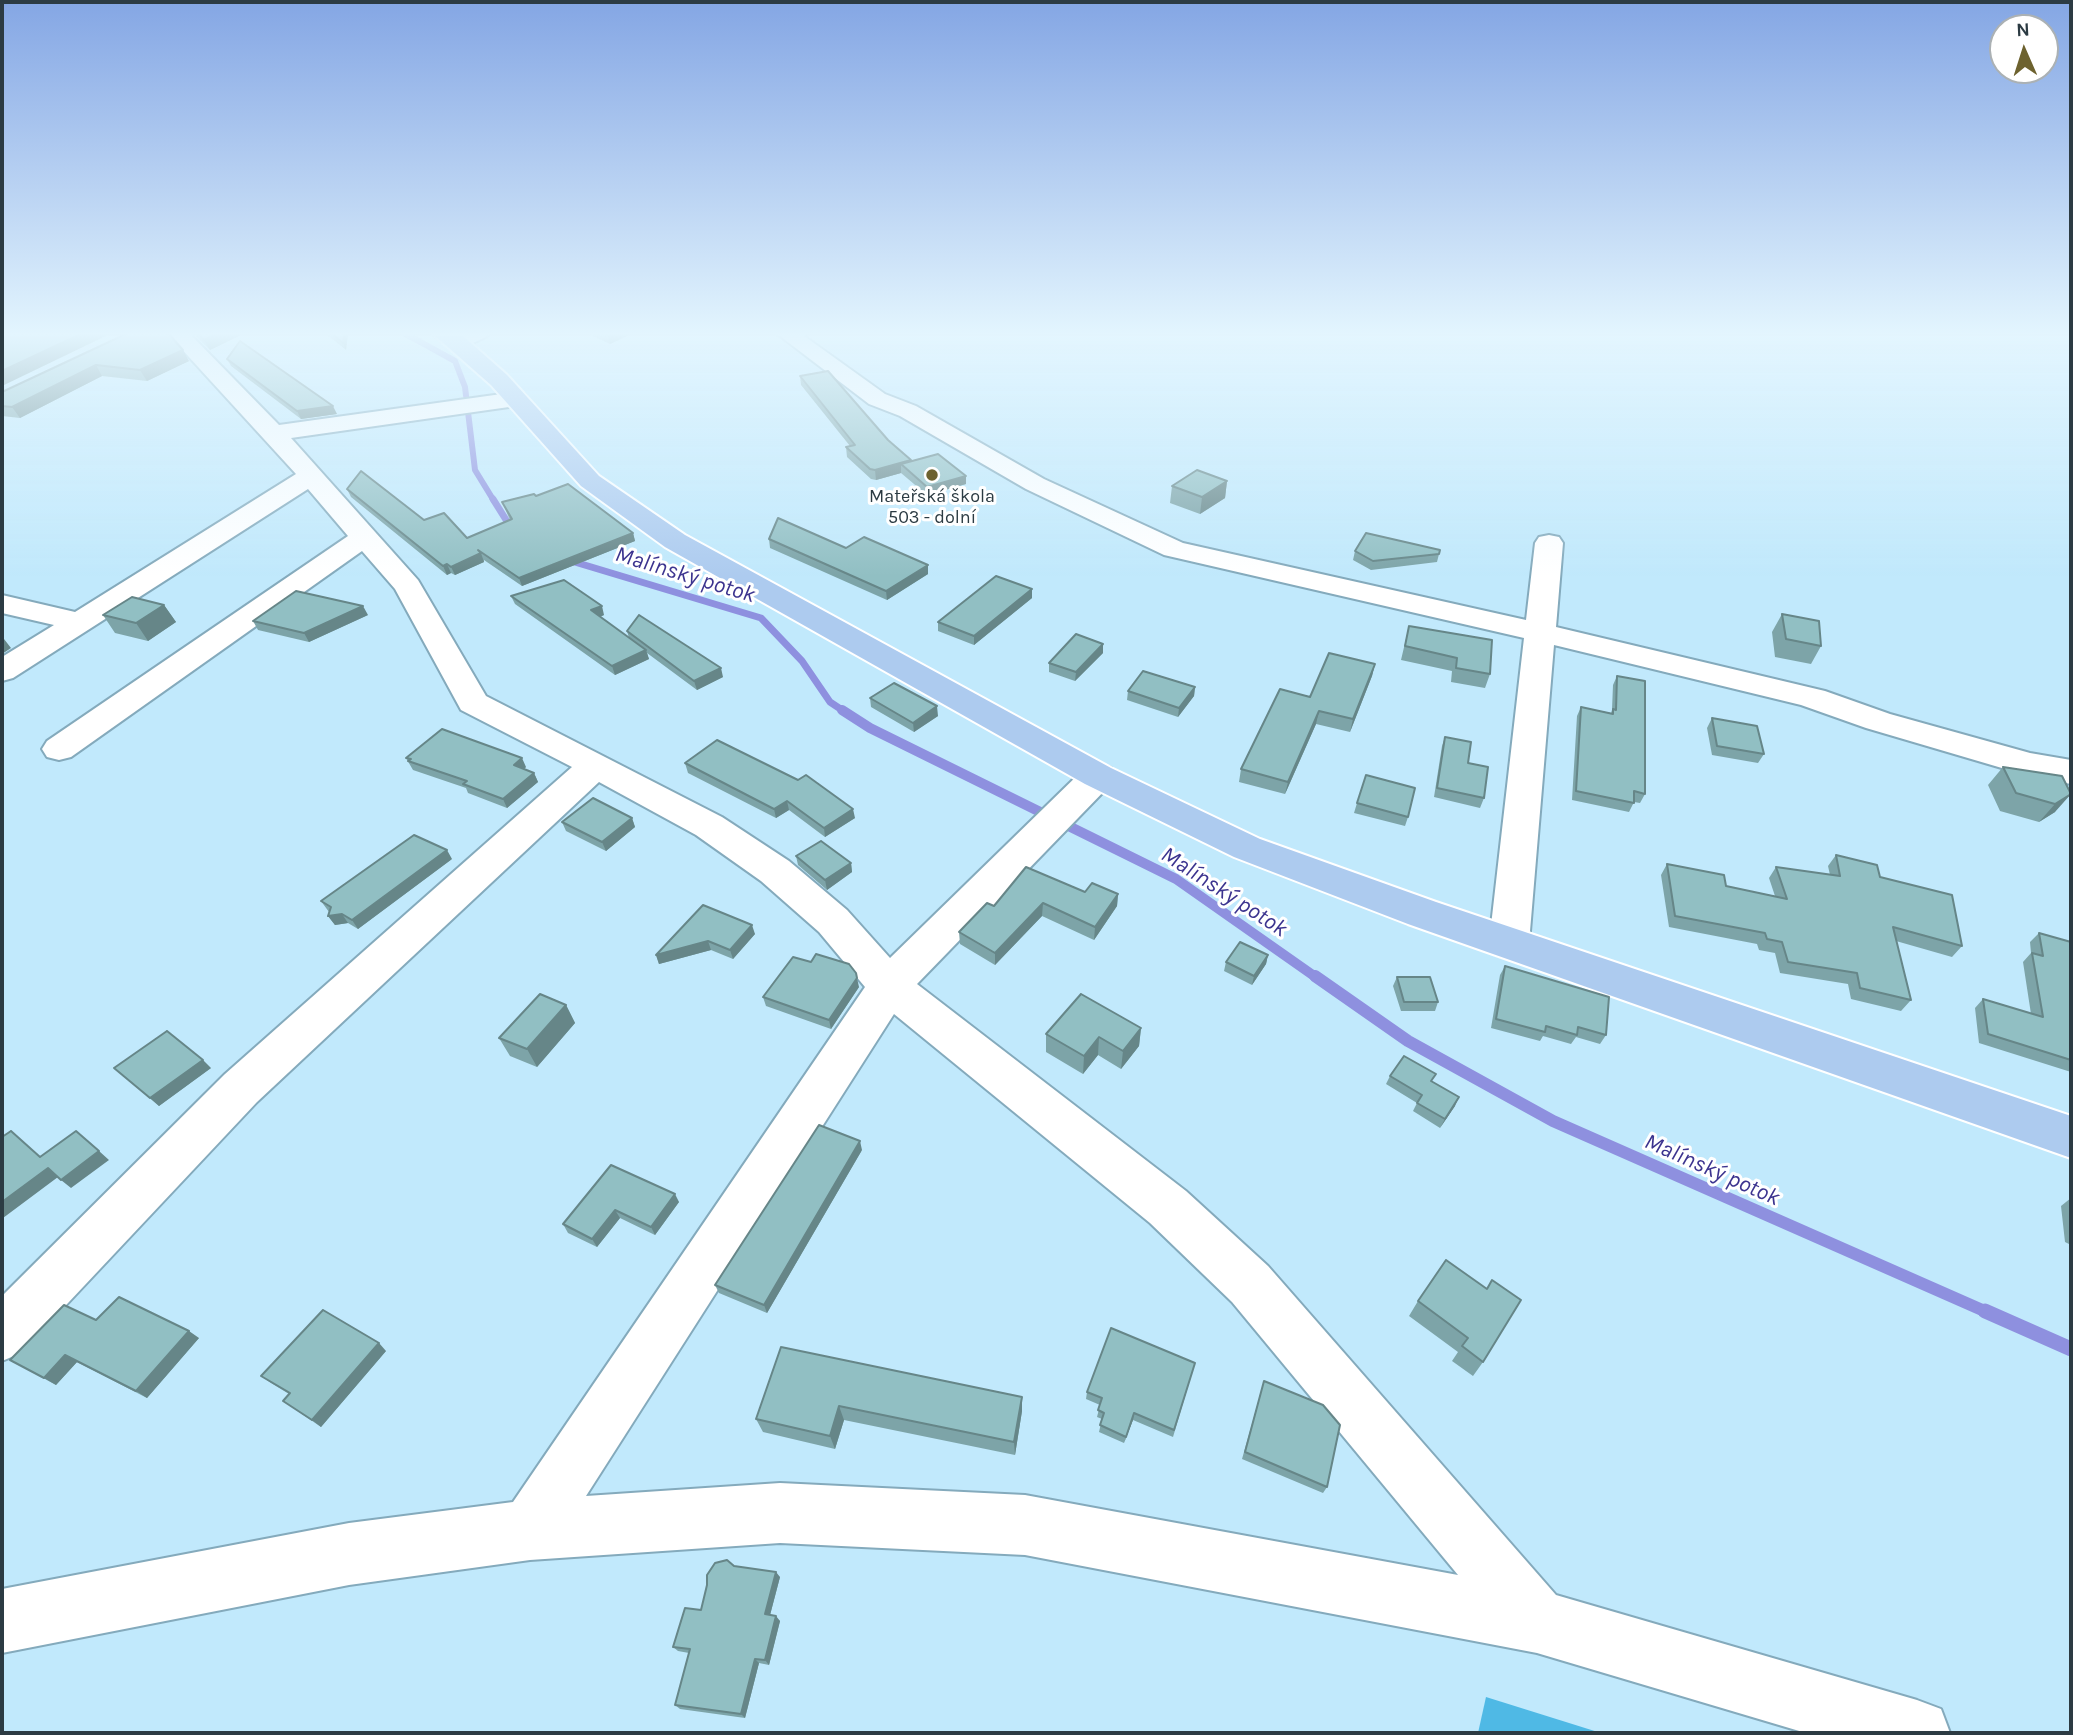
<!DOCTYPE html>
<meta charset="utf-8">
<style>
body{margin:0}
#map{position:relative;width:2073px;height:1735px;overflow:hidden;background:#c1e9fc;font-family:Karla,sans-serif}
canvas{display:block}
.frame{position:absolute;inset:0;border:4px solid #2c3b43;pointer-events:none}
.north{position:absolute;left:1989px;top:14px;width:70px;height:70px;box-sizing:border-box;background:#fff;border:2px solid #abb1b4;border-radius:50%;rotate:357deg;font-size:19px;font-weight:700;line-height:28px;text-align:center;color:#2c3b43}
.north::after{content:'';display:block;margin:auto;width:24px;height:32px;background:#6d622f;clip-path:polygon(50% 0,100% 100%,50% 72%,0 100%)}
</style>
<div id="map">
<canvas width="2073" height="1735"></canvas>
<div class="frame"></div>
<div class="north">N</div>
</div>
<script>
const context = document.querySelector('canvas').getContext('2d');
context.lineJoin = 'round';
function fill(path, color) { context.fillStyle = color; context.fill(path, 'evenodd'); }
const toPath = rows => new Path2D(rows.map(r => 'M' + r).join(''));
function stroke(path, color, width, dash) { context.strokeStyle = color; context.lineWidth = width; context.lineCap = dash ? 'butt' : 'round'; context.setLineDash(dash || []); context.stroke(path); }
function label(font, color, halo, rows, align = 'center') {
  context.font = font + ' Karla,sans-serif'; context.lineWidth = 6; context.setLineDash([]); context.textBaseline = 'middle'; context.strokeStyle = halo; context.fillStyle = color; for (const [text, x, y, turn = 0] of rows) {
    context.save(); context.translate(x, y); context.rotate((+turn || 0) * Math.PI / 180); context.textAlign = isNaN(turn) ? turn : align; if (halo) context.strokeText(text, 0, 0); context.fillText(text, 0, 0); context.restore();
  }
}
const forest = toPath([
 [1486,1697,1601,1733,1478,1733]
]);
const streamFar4 = toPath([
 [404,333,455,361,465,387,475,470,494,501]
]);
const streamFar3 = toPath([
 [493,499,513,531],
 [568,560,761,618,802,661,830,702,845,712]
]);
const streamFar2 = toPath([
 [842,710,870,728,1176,879,1317,978]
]);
const streamFar1 = toPath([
 [1315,976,1408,1041,1553,1121,1989,1313]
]);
const stream = toPath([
 [1985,1311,2071,1349]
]);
const minor = toPath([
 [167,333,189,333,279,425,516,392,524,394,528,399,524,404,516,406,291,438,418,580,486,696,722,817,789,861,847,910,890,958,1085,768,1098,764,1111,768,1116,776,1111,784,917,984,1186,1191,1268,1266,1556,1595,1917,1700,1941,1709,1950,1733,1806,1733,1537,1653,1025,1555,780,1543,530,1560,349,1585,2,1653,2,1589,349,1523,513,1502,865,987,819,932,761,881,696,835,599,782,257,1102,21,1353,2,1361,2,1296,225,1074,572,767,461,710,395,589,362,551,71,757,59,760,47,757,42,749,47,741,348,536,308,489,13,678,2,681,2,657,54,625,2,613,2,595,75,612,296,474,167,333],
 [894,1014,1150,1223,1232,1302,1458,1575,1025,1495,780,1483,586,1496,894,1014],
 [460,333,489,333,486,337,464,347,448,347,445,342,448,337,460,333],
 [776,333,800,333,885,394,916,406,1044,479,1183,543,1526,620,1535,543,1539,537,1549,535,1559,537,1563,543,1556,627,1825,691,1890,714,2030,753,2071,760,2071,784,2029,776,1866,728,1801,705,1554,645,1529,943,1523,954,1509,959,1495,954,1489,943,1524,638,1164,555,1026,489,900,416,869,404,776,333]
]);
const major = toPath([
 [432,333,457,333,464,337,507,375,599,476,685,535,1111,768,1260,839,1436,902,2071,1116,2071,1158,1408,924,1234,857,1085,784,665,547,581,486,491,385,432,333]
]);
const wall = toPath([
 [128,333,189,361,147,381,102,376,20,418,2,416,2,392],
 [193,333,242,333,243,334,210,350],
 [325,333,348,333,346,350],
 [587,333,633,333,610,344],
 [227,359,337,414,301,419,231,366],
 [800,376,911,460,911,461,966,476,966,484,927,495,901,473,876,480,871,479,847,457,846,447,850,446,801,385],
 [1227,481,1225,498,1200,514,1170,503,1172,486],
 [347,489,467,538,510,520,502,502,536,496,633,533,635,541,522,586,484,560,484,562,455,575,451,573,447,575,351,497],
 [769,539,846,548,928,565,928,574,887,600,770,548],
 [1355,551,1439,554,1437,562,1371,570,1353,560],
 [1032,589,1032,598,974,645,938,631,938,622],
 [511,596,604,615,600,617,629,638,627,631,723,677,697,690,647,653,649,659,615,675,515,604],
 [164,605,176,622,148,641,115,633,103,615],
 [1782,614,1821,646,1811,664,1775,657,1772,632],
 [368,615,309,642,258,630,253,621],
 [1409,626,1490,674,1485,688,1451,682,1452,671,1401,660],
 [1103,653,1075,681,1049,672,1049,663],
 [1375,664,1372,676,1350,732,1316,724,1285,794,1239,782,1241,769,1310,697],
 [1617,676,1645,794,1640,803,1634,802,1629,812,1572,800,1577,716,1581,707,1611,713,1612,710,1613,685],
 [1195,687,1194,696,1178,717,1127,700,1128,691],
 [870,698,938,716,914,732,871,707],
 [1712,718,1764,754,1758,763,1712,755,1707,728],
 [1445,737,1468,763,1484,798,1480,808,1434,797,1442,746],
 [406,758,526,767,524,769,534,773,538,782,507,808,468,793,466,788,413,770],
 [685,763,855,818,825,837,789,810,776,818,688,773],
 [2003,767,2062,776,2055,812,2039,822,2000,811,1988,785],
 [1357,803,1408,817,1405,826,1354,813],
 [632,818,635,827,606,851,566,831,562,822],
 [1836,855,1880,877,1962,946,1952,957,1896,941,1911,1000,1901,1011,1851,999,1848,984,1780,973,1775,953,1759,950,1757,944,1669,927,1661,875,1667,864,1726,886,1775,896,1769,878,1776,867,1830,875,1828,866],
 [796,856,851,863,852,872,827,890,798,865],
 [452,859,358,929,348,923,335,925,328,916,329,912,321,901],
 [1085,892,1118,894,1117,906,1094,940,1042,916,995,965,960,944,959,932,994,906],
 [703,905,755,934,733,959,711,950,659,964,656,955],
 [2039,933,2071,942,2071,1072,1979,1043,1975,1008,1983,999,2031,1014,2023,962,2031,953,2030,942],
 [1268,955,1266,964,1252,985,1224,971,1226,962],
 [1505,966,1606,1035,1600,1044,1576,1037,1571,1044,1543,1036,1540,1041,1491,1028,1500,975],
 [1397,977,1438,1002,1435,1011,1401,1011,1393,986],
 [859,987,831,1029,766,1006,763,997],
 [566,1005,575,1023,537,1067,510,1056,499,1038],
 [1141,1028,1139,1046,1121,1069,1098,1055,1083,1074,1046,1052,1046,1034],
 [114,1068,211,1068,159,1106],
 [1390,1076,1432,1082,1455,1106,1440,1128,1413,1111,1417,1103,1386,1084],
 [862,1150,767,1313,719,1293,715,1285],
 [611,1165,679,1202,655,1235,620,1218,597,1247,568,1233,563,1224],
 [2071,1198,2071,1245,2065,1242,2061,1206],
 [1492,1280,1483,1362,1473,1376,1452,1361,1458,1352,1409,1316,1418,1301,1487,1288],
 [96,1320,199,1338,147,1398,77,1362,56,1385,10,1360],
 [781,1347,1022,1411,1015,1455,844,1420,835,1449,763,1432,756,1419],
 [386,1351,321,1427,283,1401,289,1394,271,1383,261,1376],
 [1195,1363,1173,1437,1133,1420,1124,1443,1099,1432,1102,1419,1097,1417,1100,1405,1086,1399,1087,1392],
 [1264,1381,1327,1487,1323,1493,1242,1459],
 [734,1566,780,1577,770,1615,780,1621,769,1665,759,1663,745,1718,680,1709,675,1705,689,1653,678,1651,673,1647]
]);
const shadedWall = toPath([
 [83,333,112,333,2,386,2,371],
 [217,333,242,333,243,334,210,350,204,340],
 [344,333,348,333,346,350,343,343],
 [612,333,633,333,610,344,608,335],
 [183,350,189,361,147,381,140,370],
 [96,365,102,376,20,418,12,407],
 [333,406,337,414,301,419,297,411],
 [911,460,912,470,901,464,901,473,876,480,875,470],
 [966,476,966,484,927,495,927,487],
 [1227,481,1225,498,1200,514,1202,497],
 [633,533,635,541,522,586,519,578],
 [481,553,484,562,455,575,451,567],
 [447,564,451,573,447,575,443,566],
 [928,565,928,574,887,600,886,591],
 [1032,589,1032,598,974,645,974,636],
 [164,605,176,622,148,641,136,623],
 [363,606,368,615,309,642,304,633],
 [602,606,604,615,594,619,591,610],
 [4,639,11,648,2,654,2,641],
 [1103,644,1103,653,1075,681,1076,672],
 [646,650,649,659,615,675,612,666],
 [1375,664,1372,676,1350,732,1353,719],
 [721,668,723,677,697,690,694,681],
 [1195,687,1194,696,1178,717,1179,708],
 [937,706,938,716,914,732,913,723],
 [1319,711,1316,724,1285,794,1288,782],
 [522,758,526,767,518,774,514,765],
 [534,773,538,782,507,808,503,799],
 [2071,794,2055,812,2039,822,2055,804],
 [787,801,789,810,776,818,774,809],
 [853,809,855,818,825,837,824,828],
 [632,818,635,827,606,851,602,842],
 [447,850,452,859,358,929,352,920],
 [851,863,852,872,827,890,825,880],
 [1118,894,1117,906,1094,940,1095,927],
 [1043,903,1042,916,995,965,995,953],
 [342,914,348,923,335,925,328,916],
 [752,925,755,934,733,959,730,950],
 [708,941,711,950,659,964,656,955],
 [1268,955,1266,964,1252,985,1254,976],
 [857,978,859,987,831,1029,829,1020],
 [566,1005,575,1023,537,1067,527,1049],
 [1141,1028,1139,1046,1121,1069,1123,1051],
 [1099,1037,1098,1055,1083,1074,1084,1056],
 [203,1060,211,1068,159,1106,150,1098],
 [1459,1097,1455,1106,1440,1128,1445,1119],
 [860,1141,862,1150,767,1313,764,1305],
 [99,1151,109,1160,71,1188,61,1180],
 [48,1168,58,1177,3,1218,2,1218,2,1202],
 [675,1194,679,1202,655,1235,651,1227],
 [615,1210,620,1218,597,1247,592,1239],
 [189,1331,199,1338,147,1398,136,1391],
 [379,1343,386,1351,321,1427,312,1420],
 [65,1355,77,1362,56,1385,44,1378],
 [1022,1397,1022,1411,1015,1455,1014,1442],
 [839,1406,844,1420,835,1449,830,1436],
 [1134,1413,1133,1420,1124,1443],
 [776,1572,780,1577,769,1619,765,1614],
 [776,1616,780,1621,769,1665,765,1660],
 [755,1659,759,1663,745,1718,741,1714]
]);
const building = toPath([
 [2,333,83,333,2,371,2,333],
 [128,333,168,333,183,350,140,370,96,365,12,407,2,406,2,392,128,333],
 [198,333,217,333,204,340,198,333],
 [331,333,344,333,343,343,331,333],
 [240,341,333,406,297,411,227,359,240,341],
 [828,371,888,440,911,460,875,470,870,469,846,447,855,445,800,376,828,371],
 [938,454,966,476,927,487,901,464,938,454],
 [1197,470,1227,481,1202,497,1172,486,1197,470],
 [361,471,424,520,444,513,467,538,512,519,502,502,534,494,536,496,568,484,633,533,519,578,478,550,481,553,451,567,447,564,443,566,347,489,361,471],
 [778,518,846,548,864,537,928,565,886,591,769,539,778,518],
 [1366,533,1440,550,1439,554,1373,561,1355,551,1366,533],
 [996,576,1032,589,974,636,938,622,996,576],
 [564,580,602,606,591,610,646,650,612,666,511,596,564,580],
 [296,591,363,606,304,633,253,621,296,591],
 [132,597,164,605,136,623,103,615,132,597],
 [1782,614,1819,621,1821,646,1786,639,1782,614],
 [639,615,721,668,694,681,627,631,639,615],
 [1409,626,1492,640,1490,674,1456,668,1457,658,1405,646,1409,626],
 [1076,634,1103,644,1076,672,1049,663,1076,634],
 [1329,653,1375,664,1353,719,1319,711,1288,782,1241,769,1280,689,1310,697,1329,653],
 [1143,671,1195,687,1179,708,1128,691,1143,671],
 [1617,676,1645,681,1645,794,1634,791,1634,803,1576,791,1581,707,1613,714,1613,709,1616,710,1617,676],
 [894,683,937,706,913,723,870,698,894,683],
 [1712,718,1757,726,1764,754,1717,746,1712,718],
 [442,729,522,758,514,765,534,773,503,799,463,784,467,781,408,761,411,759,406,758,442,729],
 [1445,737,1471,742,1468,763,1488,767,1484,798,1437,788,1445,737],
 [717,740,798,780,806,775,853,809,824,828,787,801,774,809,685,763,717,740],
 [2003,767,2062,776,2071,794,2055,804,2016,793,2003,767],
 [1366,775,1415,788,1408,817,1357,803,1366,775],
 [593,798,632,818,602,842,562,822,593,798],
 [414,835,447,850,352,920,342,914,328,916,331,907,321,901,414,835],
 [821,841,851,863,825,880,796,856,821,841],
 [1836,855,1877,865,1880,877,1952,895,1962,946,1893,927,1911,1000,1860,988,1857,973,1788,962,1782,942,1767,939,1765,933,1675,916,1667,864,1724,875,1726,886,1787,899,1776,867,1840,876,1836,855],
 [1026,867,1085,892,1092,883,1118,894,1095,927,1043,903,995,953,959,932,987,903,994,906,1026,867],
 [703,905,752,925,730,950,708,941,656,955,703,905],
 [2039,933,2071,942,2071,1060,1988,1034,1983,999,2043,1017,2032,953,2043,956,2039,933],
 [1240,942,1268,955,1254,976,1226,962,1240,942],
 [816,954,849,964,856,973,857,978,829,1020,763,997,793,957,811,962,816,954],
 [1505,966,1609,997,1606,1035,1578,1027,1577,1035,1546,1026,1545,1032,1496,1019,1505,966],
 [1397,977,1430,977,1438,1002,1404,1002,1397,977],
 [540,994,566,1005,527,1049,499,1038,540,994],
 [1081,994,1141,1028,1123,1051,1099,1037,1084,1056,1046,1034,1081,994],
 [167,1031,203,1060,150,1098,114,1068,167,1031],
 [1404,1056,1436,1074,1431,1081,1459,1097,1445,1119,1417,1103,1422,1095,1390,1076,1404,1056],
 [819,1125,860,1141,764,1305,715,1285,819,1125],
 [11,1131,40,1157,76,1131,99,1151,61,1180,48,1168,2,1202,2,1137,11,1131],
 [611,1165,675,1194,651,1227,615,1210,592,1239,563,1224,611,1165],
 [1446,1260,1487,1289,1492,1280,1521,1300,1483,1362,1462,1346,1468,1338,1418,1301,1446,1260],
 [119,1297,189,1331,136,1391,65,1355,44,1378,10,1360,64,1305,96,1320,119,1297],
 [323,1310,379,1343,312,1420,283,1401,290,1393,261,1376,323,1310],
 [1111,1328,1195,1363,1174,1430,1134,1413,1126,1437,1100,1425,1104,1413,1098,1410,1102,1398,1087,1392,1111,1328],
 [781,1347,1022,1397,1014,1442,839,1406,830,1436,756,1419,781,1347],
 [1264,1381,1323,1405,1340,1425,1327,1487,1245,1452,1264,1381],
 [727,1560,734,1566,776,1572,765,1614,776,1616,765,1660,755,1659,741,1714,675,1705,690,1649,673,1647,685,1608,701,1610,707,1585,707,1575,715,1563,727,1560]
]);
const markers = [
 [932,475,7,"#6d622f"]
];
const farPoinames = [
 ["Mateřská škola",932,497],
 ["503 - dolní",932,518]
];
const waterNames = [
 ["Malínský potok",685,575,17],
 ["Malínský potok",1224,892,33],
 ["Malínský potok",1712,1170,24]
];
fill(forest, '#4fb9e5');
stroke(streamFar4, '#8e90df', 6);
stroke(streamFar3, '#8e90df', 7);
stroke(streamFar2, '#8e90df', 10);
stroke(streamFar1, '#8e90df', 12);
stroke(stream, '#8e90df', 15);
stroke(minor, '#84aabc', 4);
stroke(major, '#fff', 4);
fill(minor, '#fff');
fill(major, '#adcbef');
fill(wall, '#7da4a8');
fill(shadedWall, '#668688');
fill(building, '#91bfc3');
stroke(building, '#668688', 2);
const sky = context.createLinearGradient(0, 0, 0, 576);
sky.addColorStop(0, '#84a6e4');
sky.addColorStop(0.58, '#e3f5fe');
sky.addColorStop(1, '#e3f5fe00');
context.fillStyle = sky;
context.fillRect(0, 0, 2073, 576);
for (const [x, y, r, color] of markers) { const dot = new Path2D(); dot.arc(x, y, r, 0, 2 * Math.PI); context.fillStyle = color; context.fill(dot); stroke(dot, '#fff', 2.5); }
label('18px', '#2c3b43', '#fff', farPoinames);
label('italic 23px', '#3c348f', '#fff', waterNames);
</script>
